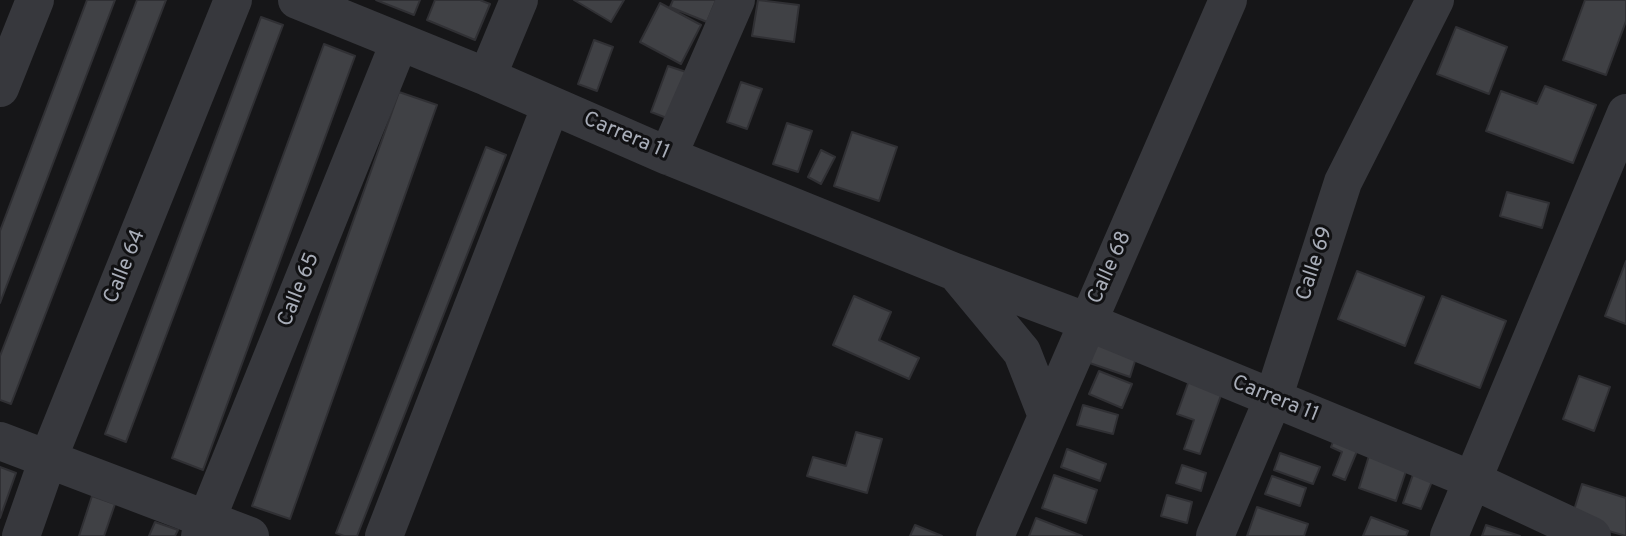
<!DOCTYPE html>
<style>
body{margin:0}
canvas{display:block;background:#161618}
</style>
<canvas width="1626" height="536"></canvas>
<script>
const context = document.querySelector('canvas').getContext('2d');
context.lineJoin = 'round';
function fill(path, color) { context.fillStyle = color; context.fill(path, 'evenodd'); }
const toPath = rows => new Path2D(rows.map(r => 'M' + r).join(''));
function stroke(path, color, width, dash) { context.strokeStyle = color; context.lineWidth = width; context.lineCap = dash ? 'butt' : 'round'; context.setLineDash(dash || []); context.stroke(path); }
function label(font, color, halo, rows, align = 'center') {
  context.font = font + ' Overpass,sans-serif'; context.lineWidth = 6; context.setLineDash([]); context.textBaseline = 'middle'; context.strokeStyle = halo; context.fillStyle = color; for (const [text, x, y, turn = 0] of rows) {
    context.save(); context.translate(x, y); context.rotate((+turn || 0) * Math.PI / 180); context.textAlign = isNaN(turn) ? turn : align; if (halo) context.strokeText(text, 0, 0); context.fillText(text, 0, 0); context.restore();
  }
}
const building = toPath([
 [87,0,115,0,0,303,0,231,87,0],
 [137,0,166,0,11,404,0,400,0,356,137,0],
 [376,0,420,0,414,15,376,0],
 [435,0,480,0,490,4,475,40,427,20,435,0],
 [574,0,624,0,611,22,574,0],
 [673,0,716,0,707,22,670,7,673,0],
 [758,0,799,5,794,42,752,36,758,0],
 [1585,0,1626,0,1626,21,1606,75,1563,60,1585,0],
 [660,3,701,25,681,64,640,42,660,3],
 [261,17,283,25,126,442,105,434,261,17],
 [1456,27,1507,47,1489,94,1437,74,1456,27],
 [594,40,613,47,597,91,578,84,594,40],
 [324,44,355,56,203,470,172,458,324,44],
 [668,66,689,73,672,120,651,112,668,66],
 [741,82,762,89,747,129,727,122,741,82],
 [1545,86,1596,105,1573,163,1486,131,1501,91,1537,104,1545,86],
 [399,92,437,105,290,519,252,506,399,92],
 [787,123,812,131,798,172,773,164,787,123],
 [852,132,897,147,879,201,834,186,852,132],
 [486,147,506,155,357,536,344,536,336,533,486,147],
 [821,150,835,157,821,184,808,177,821,150],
 [1507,192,1549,203,1542,228,1500,216,1507,192],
 [1626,261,1626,324,1605,316,1626,261],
 [1357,271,1424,297,1405,346,1338,319,1357,271],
 [854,296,891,312,879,340,919,358,909,379,833,345,854,296],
 [1442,296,1506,321,1480,388,1415,363,1442,296],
 [1091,327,1140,345,1130,377,1081,360,1091,327],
 [1099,371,1132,384,1122,408,1089,394,1099,371],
 [1192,372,1225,384,1200,454,1184,449,1194,420,1177,414,1192,372],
 [1579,376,1610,387,1594,431,1563,419,1579,376],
 [1083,405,1118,415,1113,434,1077,425,1083,405],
 [1338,429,1362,439,1345,480,1333,475,1342,452,1331,447,1338,429],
 [856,432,882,439,867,493,807,476,813,457,846,466,856,432],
 [1372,446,1410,459,1396,501,1359,488,1372,446],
 [1067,449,1106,464,1100,481,1061,467,1067,449],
 [1280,453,1320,467,1313,484,1274,470,1280,453],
 [1182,465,1206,473,1201,491,1176,483,1182,465],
 [1416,466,1435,474,1421,509,1403,503,1416,466],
 [0,467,16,473,0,518,0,467],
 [1054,475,1097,490,1086,523,1042,508,1054,475],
 [1272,476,1306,488,1300,506,1265,494,1272,476],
 [1582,484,1626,498,1626,536,1571,520,1582,484],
 [1167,495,1192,502,1187,523,1161,516,1167,495],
 [92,496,115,504,104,536,79,536,92,496],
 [1257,507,1308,524,1304,536,1247,536,1257,507],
 [1371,517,1408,531,1406,536,1363,536,1371,517],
 [1036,518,1082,536,1029,536,1036,518],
 [155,522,178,530,175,536,149,536,155,522],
 [915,525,942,536,910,536,915,525],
 [1486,525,1520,536,1482,536,1486,525]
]);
const minor = toPath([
 [297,0,487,77,668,156,955,272,1088,322,1472,480,1592,536],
 [487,77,519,0],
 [0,88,35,0],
 [668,156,736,0],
 [959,276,1022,352,1047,416],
 [0,441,250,536],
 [21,536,48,459,233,0],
 [200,536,399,43],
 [384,536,551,105],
 [995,536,1228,0],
 [1215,536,1273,399,1343,182,1435,0],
 [1449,536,1626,113]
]);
const streetNames = [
 ["Carrera 11",626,137,23],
 ["Calle 69",1316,264,-72],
 ["Calle 64",126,267,-68],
 ["Calle 68",1111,268,-66],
 ["Calle 65",300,290,-68],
 ["Carrera 11",1275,400,22]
];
fill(building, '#404145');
stroke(building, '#303034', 2);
stroke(minor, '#37383d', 38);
label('21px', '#a8adb8', '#111113', streetNames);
</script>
